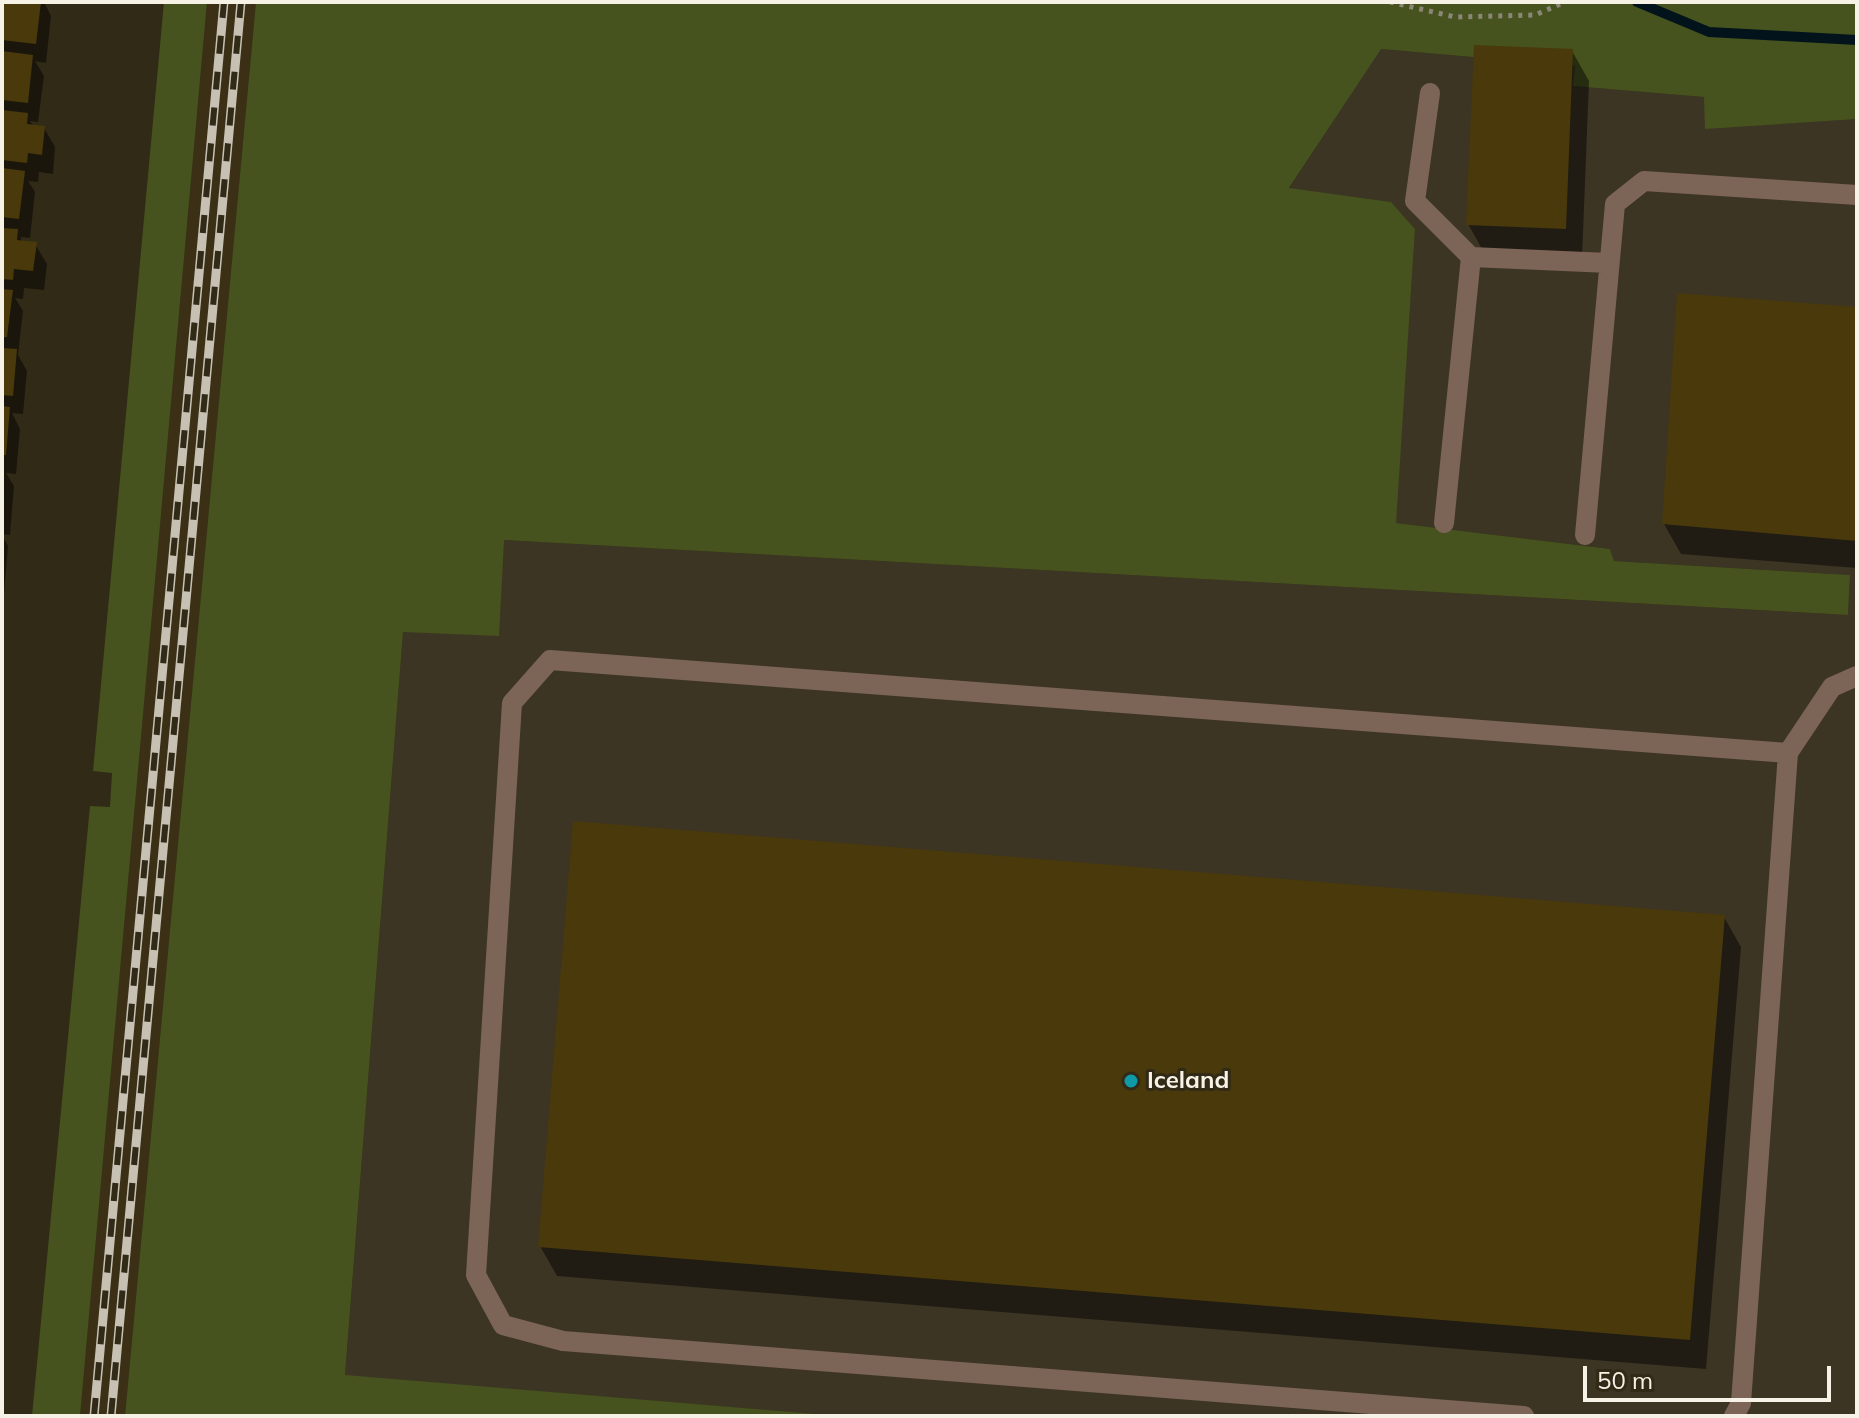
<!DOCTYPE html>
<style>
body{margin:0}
#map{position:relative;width:1859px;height:1418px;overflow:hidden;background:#312a17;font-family:Mulish,sans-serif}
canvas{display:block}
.frame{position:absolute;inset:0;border:4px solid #f7f2e6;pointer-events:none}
.scale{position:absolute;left:1583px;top:1366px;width:248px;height:36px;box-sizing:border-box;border:4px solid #f7f2e6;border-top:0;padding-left:10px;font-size:24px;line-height:28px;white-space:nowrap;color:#f7f2e6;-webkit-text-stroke:6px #312a17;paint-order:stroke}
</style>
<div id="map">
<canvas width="1859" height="1418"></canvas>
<div class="frame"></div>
<div class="scale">50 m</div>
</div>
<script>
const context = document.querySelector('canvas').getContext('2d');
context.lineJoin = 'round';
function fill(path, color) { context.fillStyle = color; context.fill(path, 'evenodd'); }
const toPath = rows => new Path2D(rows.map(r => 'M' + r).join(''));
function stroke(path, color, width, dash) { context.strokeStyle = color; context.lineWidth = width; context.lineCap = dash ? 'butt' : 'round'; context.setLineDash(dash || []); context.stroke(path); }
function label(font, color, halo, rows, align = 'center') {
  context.font = font + ' Mulish,sans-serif'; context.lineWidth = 6; context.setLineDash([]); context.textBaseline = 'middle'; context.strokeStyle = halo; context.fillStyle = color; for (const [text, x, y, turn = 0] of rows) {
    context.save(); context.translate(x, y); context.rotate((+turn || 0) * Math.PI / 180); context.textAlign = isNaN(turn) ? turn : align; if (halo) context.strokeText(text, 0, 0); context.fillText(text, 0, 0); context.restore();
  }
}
const built = toPath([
 [207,2,256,2,125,1416,80,1416]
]);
const industrial = toPath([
 [1380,49,1576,66,1574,86,1705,97,1706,128,1857,119,1857,1416,840,1416,345,1376,403,631,504,540,1848,615,1850,575,1614,561,1610,549,1395,523,1415,229,1391,202,1289,189]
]);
const green = toPath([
 [164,2,207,2,80,1416,32,1416,90,806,110,807,112,773,93,771],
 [256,2,1857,2,1857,119,1705,129,1704,97,1573,86,1575,66,1381,49,1289,188,1391,202,1415,229,1396,523,1610,549,1614,561,1850,575,1848,615,504,540,499,636,403,632,345,1375,840,1416,125,1416]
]);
const shadow = toPath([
 [2,2,50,2,45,4,51,16,46,63,35,61,44,76,38,122,30,121,34,127,44,128,55,147,53,174,39,172,38,182,28,181,35,192,30,238,20,237,23,243,35,244,47,264,44,290,24,288,23,299,15,298,23,311,18,355,27,371,23,414,12,413,20,429,16,474,6,473,14,486,10,535,2,534,2,53,6,54,2,47],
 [1572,51,1589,81,1582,258,1485,254,1468,224],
 [1857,309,1857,568,1681,554,1664,524],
 [2,535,8,546,4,593,2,593],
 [1724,917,1741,947,1706,1369,557,1276,540,1246]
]);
const stream = toPath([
 [1637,2,1709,32,1857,40]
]);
const building = toPath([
 [2,2,41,2,36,44,2,40],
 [1474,45,1573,49,1566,229,1466,225],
 [2,51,33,55,28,103,2,100],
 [2,110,28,113,27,124,45,126,42,155,28,153,27,163,2,160],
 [2,168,25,171,19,219,2,217],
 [2,228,18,229,17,240,37,242,33,271,14,269,13,280,2,279],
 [2,289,13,290,7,337,2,337],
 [1677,293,1857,307,1857,541,1662,524],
 [2,348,17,349,13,396,2,395],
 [2,406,10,407,6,455,2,455],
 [573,821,1725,915,1690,1340,538,1247]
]);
const path = toPath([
 [1390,2,1455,17,1535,15,1565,2]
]);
const minor = toPath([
 [1430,93,1415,201,1471,257,1444,523],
 [1471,257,1609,263],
 [1585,535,1615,204,1644,181,1857,195],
 [1524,1416,563,1341,503,1325,476,1275,512,703,550,660,1788,753],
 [1734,1416,1741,1403,1788,753,1832,687,1857,676]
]);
const rail = toPath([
 [94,1416,224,2],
 [111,1416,241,2]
]);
const markers = [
 [1131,1081,8,"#0f9aa8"]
];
const poiNames = [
 ["Iceland",1147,1081]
];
fill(built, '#3b3016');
fill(industrial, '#3c3524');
fill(green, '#46531e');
fill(shadow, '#0007');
stroke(stream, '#02131c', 10);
fill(building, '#49390b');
stroke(path, '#8c8677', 5, [4, 6]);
stroke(minor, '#7c6457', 20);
stroke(rail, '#c7c1b4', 9);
stroke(rail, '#312a17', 6, [18]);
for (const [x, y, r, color] of markers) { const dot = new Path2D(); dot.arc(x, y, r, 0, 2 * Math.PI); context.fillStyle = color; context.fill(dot); stroke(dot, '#312a17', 3); }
label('bold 24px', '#f7f2e6', '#312a17', poiNames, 'left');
</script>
